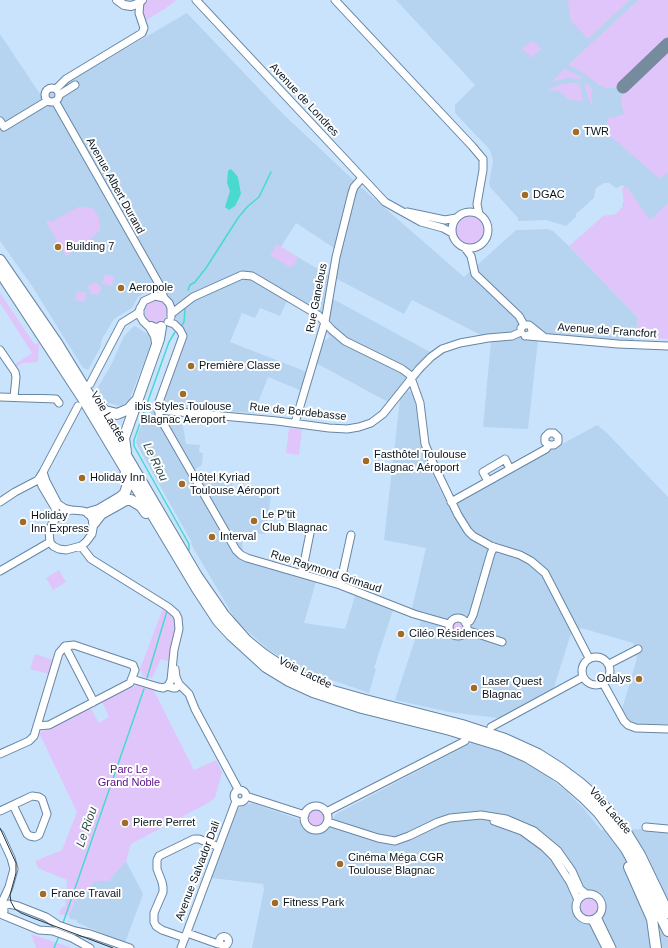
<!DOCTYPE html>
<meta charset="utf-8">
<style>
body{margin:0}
canvas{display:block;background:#c9e3fd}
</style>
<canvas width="668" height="948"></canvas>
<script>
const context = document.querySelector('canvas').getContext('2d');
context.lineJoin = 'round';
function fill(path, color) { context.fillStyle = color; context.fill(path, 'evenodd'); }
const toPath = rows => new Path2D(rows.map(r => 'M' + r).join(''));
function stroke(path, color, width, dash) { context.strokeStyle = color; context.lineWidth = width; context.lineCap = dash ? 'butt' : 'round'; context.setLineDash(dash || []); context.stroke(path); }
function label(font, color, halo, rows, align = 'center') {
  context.font = font + ' Arial,sans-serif'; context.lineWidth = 4; context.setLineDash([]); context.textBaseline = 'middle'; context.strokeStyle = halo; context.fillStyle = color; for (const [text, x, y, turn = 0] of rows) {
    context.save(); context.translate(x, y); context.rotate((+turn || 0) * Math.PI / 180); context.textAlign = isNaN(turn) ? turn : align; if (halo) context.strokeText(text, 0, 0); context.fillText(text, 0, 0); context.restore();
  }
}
const built = toPath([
 [396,0,668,0,668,240,649,221,622,206,624,201,625,190,623,185,616,188,609,183,604,183,597,187,595,190,594,198,576,214,576,217,566,226,546,220,518,221,518,218,490,187,489,183,493,161,490,150,455,113,455,105,475,85],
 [187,13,283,114,362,188,464,277,516,230,547,229,553,231,569,246,638,318,632,349,538,341,528,429,483,427,491,341,457,348,445,352,432,361,408,391,412,392,415,402,421,446,438,486,449,506,597,425,607,433,668,497,668,724,640,724,630,721,622,709,637,658,633,643,581,628,571,634,553,690,498,718,449,712,395,700,421,621,410,617,426,548,384,540,400,399,393,395,388,402,316,363,324,341,330,337,319,323,308,313,287,301,280,316,260,308,255,318,242,313,230,342,307,372,302,391,268,377,254,413,180,408,186,444,200,445,199,452,203,453,202,465,194,470,199,480,203,478,233,480,232,491,271,496,265,534,244,533,241,560,316,582,304,623,345,629,355,596,393,610,374,668,376,669,369,693,298,668,269,650,237,622,192,546,191,541,138,447,136,442,138,432,154,403,178,336,177,321,161,284,138,297,132,308,114,319,102,339,100,348,88,370,83,368,32,286,0,241,0,34,42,97],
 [296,223,334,248,330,276,281,247],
 [335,278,404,314,412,300,481,335,453,340,436,348,430,352,333,299],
 [134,326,137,327,149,335,152,342,129,400,121,406,108,403,97,389,112,363,124,336],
 [475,741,513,756,543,773,566,791,584,809,601,830,645,829,668,831,668,948,252,948,264,889,263,884,211,878,235,811,240,807,251,803,255,804,298,819,307,831,316,834,322,832,329,827,336,814],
 [126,861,143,894,125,943,78,923,76,920,70,919,69,916,75,900,82,897,84,893,91,887,93,882,97,881,108,881]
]);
const green = toPath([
 [146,0,176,0,166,8,145,21,142,12,142,6],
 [568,0,630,0,588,39,571,21],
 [638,0,668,0,668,40,619,86,611,88,605,88,599,85,579,70,568,65],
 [531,41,536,43,541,49,531,58,522,48],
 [668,49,668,172,660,179,608,134,607,117,612,118,624,114,621,104,622,96,624,91],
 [564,69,576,74,583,79,567,78,552,82],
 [572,83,579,83,583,98,581,101,569,100,558,90,555,92,553,90,548,89,563,84],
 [584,84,589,85,593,91,591,95,593,106,589,100],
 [627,187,650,220,668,203,668,339,635,337,638,318,569,246,603,216,616,214,624,205,622,188],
 [78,207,92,208,99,217,100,230,90,240,70,252,71,254,66,256,46,222,50,220,52,222],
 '454 230a15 15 0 1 1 30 0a15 15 0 1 1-30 0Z',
 [277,244,298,258,291,268,270,255],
 [105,274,114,277,112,286,102,283],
 [95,282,102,287,98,295,91,294,88,286],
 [77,291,87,293,84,302,75,300],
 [0,293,35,345,39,342,38,362,22,363,16,367,14,365,32,353,0,303],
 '145 312a11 11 0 1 1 22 0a11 11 0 1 1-22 0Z',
 [289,428,302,429,299,455,286,453],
 [59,570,66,582,53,590,46,578],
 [163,608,175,617,177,626,168,661,161,659,152,678,148,678,143,676,140,669],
 '452 627a6 6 0 1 1 12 0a6 6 0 1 1-12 0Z',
 [35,654,53,660,49,674,30,669],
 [137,685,153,689,194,770,216,760,222,772,215,798,208,803,131,844,126,861,108,881,97,881,97,882,93,882,91,887,84,893,82,897,75,900,69,916,59,914,62,907,65,907,67,880,38,868,35,861,62,850,77,812,39,733,90,707,99,723,109,717,102,702],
 '308 818a8 8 0 1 1 16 0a8 8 0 1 1-16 0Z',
 '580 907a9 9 0 1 1 18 0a9 9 0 1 1-18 0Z',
 [31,934,72,948,36,948]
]);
const water = toPath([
 [230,169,232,170,238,177,241,194,235,206,229,210,225,207,230,191,227,183,228,171]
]);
const stream = toPath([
 [188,290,190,285,195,282,206,268,238,218,247,207,259,197,271,172],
 [182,325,184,322,185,309],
 [175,332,169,342,134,440,134,446,189,544,189,550],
 [147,678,167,611],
 [63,923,144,689],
 [54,948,59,936]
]);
const taxiway = toPath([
 [623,87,668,44]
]);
const minor = toPath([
 [196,0,385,202,421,222,443,228,452,233],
 [335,0,472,146,483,159,483,170,477,204,479,214],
 '45 95a7 7 0 1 1 14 0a7 7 0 1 1-14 0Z',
 [56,89,66,79,142,33,144,28,139,13,140,2],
 [59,95,75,85],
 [55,101,159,284,164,298],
 [0,121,4,127,47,101],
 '452 230a18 18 0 1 1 36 0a18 18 0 1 1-36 0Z',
 [407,212,445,220,456,218],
 [465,248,471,256,475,274,519,316,524,325],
 [140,308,140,316,143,321,148,326,155,327],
 [171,314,193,297,242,275,252,276,318,315,332,330,345,341,402,369,410,375,420,403,425,444,432,461,458,515,468,531,473,536,491,546,520,555,531,561,545,573,589,658],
 [168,322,174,324,180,330,183,336,159,402,159,416,236,550,241,555,247,558,340,585,414,614,449,624],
 [521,328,524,325,529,325,544,337],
 [525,336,531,334,532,331,531,327],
 [528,336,618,344,668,346],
 [0,350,15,372,16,377,14,397],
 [90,384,122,323,138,313,144,301,155,296,164,298,169,303,171,308,171,317],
 [0,397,56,399,59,403],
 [158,410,277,421,329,428,347,429,359,427,371,423,383,414,419,369,431,357,442,349,460,343,488,338,512,336,521,332],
 [295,423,325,322,336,257,352,193,354,187,362,178],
 [43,472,46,481,58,504,64,508,71,510],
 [39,478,42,486,55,508,56,518],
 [488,481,483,472,505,459,510,469],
 [0,502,15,492,38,480,43,472,78,406],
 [451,502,546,449,549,445,554,445,558,442,558,437,554,433,549,433,545,437,545,442,549,445],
 [72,510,83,511,89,513,94,523,92,534,86,542,81,546,66,550,59,549,53,546,50,542,49,531,52,524,56,518,64,512,72,510],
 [81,546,91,559,168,607,176,614,178,618,179,629,174,650,171,680],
 [0,571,50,542],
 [302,573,311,528],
 [340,585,351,535],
 '449 627a9 9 0 1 1 18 0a9 9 0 1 1-18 0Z',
 [465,622,470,621,473,615,491,553,494,547],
 [466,630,502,642],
 [65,646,94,702],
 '582 671a14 14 0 1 1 28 0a14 14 0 1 1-28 0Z',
 [609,664,638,649],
 [132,679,158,687,163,688,170,685],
 [174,679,171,680,169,684,170,687,173,688,176,688,179,684,176,677,175,669],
 [603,683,624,721,628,725,636,728,668,729],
 [179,684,189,694,195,709,238,789],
 [491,727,583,677],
 [0,754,29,741,34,736,59,653,65,646,74,645,133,665,135,670,130,683,49,725,37,726],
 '234 796a6 6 0 1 1 12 0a6 6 0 1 1-12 0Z',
 [246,796,305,815],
 '304 818a12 12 0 1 1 24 0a12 12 0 1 1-24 0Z',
 [0,811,32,796,39,797,42,799,47,814,39,835,35,837,30,836,27,834,13,805],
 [326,812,465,741],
 [494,821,522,831,544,847,554,857,570,882,578,900],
 [328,822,378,838,395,841,409,836,438,822,450,818,481,815,506,819,534,831,558,851,572,871,580,889,586,894],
 [646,827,668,829],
 [0,834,11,858,14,869,9,887,3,900,4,911],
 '576 907a13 13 0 1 1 26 0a13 13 0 1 1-26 0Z',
 [0,908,9,904,18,906,46,917,58,925,75,931,90,934,130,948],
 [0,914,39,930,53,931,72,938,90,948],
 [597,917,612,948],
 [592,920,606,948],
 [187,933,218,944,220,943],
 '219.5 941a4.5 4.5 0 1 1 9 0a4.5 4.5 0 1 1-9 0Z',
 [185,938,162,930,156,926,154,922,154,913,163,892,163,887,162,882,157,869,157,860,159,856,194,839,199,839,219,847],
 [181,948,236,801]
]);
const major = toPath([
 [117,0,124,5,131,6,137,4,142,0]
]);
const highway = toPath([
 [0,260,57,343,127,457,197,576,224,615,247,641,263,654,284,668,311,682,333,691,365,700,462,725,505,739,538,754,560,768,580,783,600,801,627,834,640,855,668,913],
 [0,272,82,397,197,589,218,621,231,635,266,667,289,681,313,692,362,708,450,730,502,746,527,757,561,778,584,798,598,812,626,849,642,878,668,931],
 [151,327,156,336,157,343],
 [97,403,105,411,117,414,129,409,135,402],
 [126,452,124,438,159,339,161,327],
 [89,513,99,510,121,497,125,493,128,484,125,475],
 [94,523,101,514,126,500,131,500,141,506,146,513],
 [629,867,652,919,656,948]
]);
const tram = toPath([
 [0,828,16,863,16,873,10,895,11,902,15,909,21,913,33,918,113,948]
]);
const markers = [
 [576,132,4,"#a16a26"],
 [525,195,4,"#a16a26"],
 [58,247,4,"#a16a26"],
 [121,288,4,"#a16a26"],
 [191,366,4,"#a16a26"],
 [183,394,4,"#a16a26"],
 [366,461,4,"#a16a26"],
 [82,478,4,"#a16a26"],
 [182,484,4,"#a16a26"],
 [254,521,4,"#a16a26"],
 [23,522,4,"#a16a26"],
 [212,537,4,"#a16a26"],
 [401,634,4,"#a16a26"],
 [639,679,4,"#a16a26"],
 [474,688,4,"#a16a26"],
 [125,823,4,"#a16a26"],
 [340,864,4,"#a16a26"],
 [43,894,4,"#a16a26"],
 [275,903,4,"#a16a26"]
];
const streetNames = [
 ["Avenue de Londres",304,100,47],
 ["Avenue Albert Durand",115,186,61],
 ["Rue Ganelous",317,298,-79],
 ["Avenue de Francfort",607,331,4],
 ["Rue de Bordebasse",298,412,6],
 ["Voie Lactée",108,417,59],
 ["Rue Raymond Grimaud",326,572,18],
 ["Voie Lactée",305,673,26],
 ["Voie Lactée",610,811,49],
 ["Avenue Salvador Dali",198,871,-69]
];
const poiNames = [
 ["TWR",584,132],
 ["DGAC",533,195],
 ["Building 7",66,247],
 ["Aeropole",129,288],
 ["Première Classe",199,366],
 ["ibis Styles Toulouse",183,407,"center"],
 ["Blagnac Aeroport",183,420,"center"],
 ["Fasthôtel Toulouse",374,455],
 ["Blagnac Aéroport",374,468],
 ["Holiday Inn",90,478],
 ["Hôtel Kyriad",190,478],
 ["Toulouse Aéroport",190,491],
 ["Le P'tit",262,515],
 ["Club Blagnac",262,528],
 ["Holiday",31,516],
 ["Inn Express",31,529],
 ["Interval",220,537],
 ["Ciléo Résidences",409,634],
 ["Odalys",631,679,"right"],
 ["Laser Quest",482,682],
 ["Blagnac",482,695],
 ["Pierre Perret",133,823],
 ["Cinéma Méga CGR",348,858],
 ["Toulouse Blagnac",348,871],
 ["France Travail",51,894],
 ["Fitness Park",283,903]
];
const parkNames = [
 ["Parc Le",129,770],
 ["Grand Noble",129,783]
];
const waterNames = [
 ["Le Riou",155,462,64],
 ["Le Riou",87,827,-71]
];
fill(built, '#b6d4f0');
fill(green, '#e0c5fb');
fill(water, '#49d9ce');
stroke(stream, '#49d9ce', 1.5);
stroke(taxiway, '#778b9e', 13);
stroke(minor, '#6886a3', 9);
stroke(major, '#6886a3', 10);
stroke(highway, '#6886a3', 12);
stroke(minor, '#fff', 7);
stroke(major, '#fff', 8);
stroke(highway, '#fff', 10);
stroke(tram, '#25333f', 1);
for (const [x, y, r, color] of markers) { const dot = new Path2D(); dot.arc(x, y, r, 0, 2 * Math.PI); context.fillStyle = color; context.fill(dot); stroke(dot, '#fff', 1.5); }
label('11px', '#09151f', '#fff', streetNames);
label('11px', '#09151f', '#fff', poiNames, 'left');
label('11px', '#5b0a88', '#fff', parkNames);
label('italic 12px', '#2f4d4a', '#fff', waterNames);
</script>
